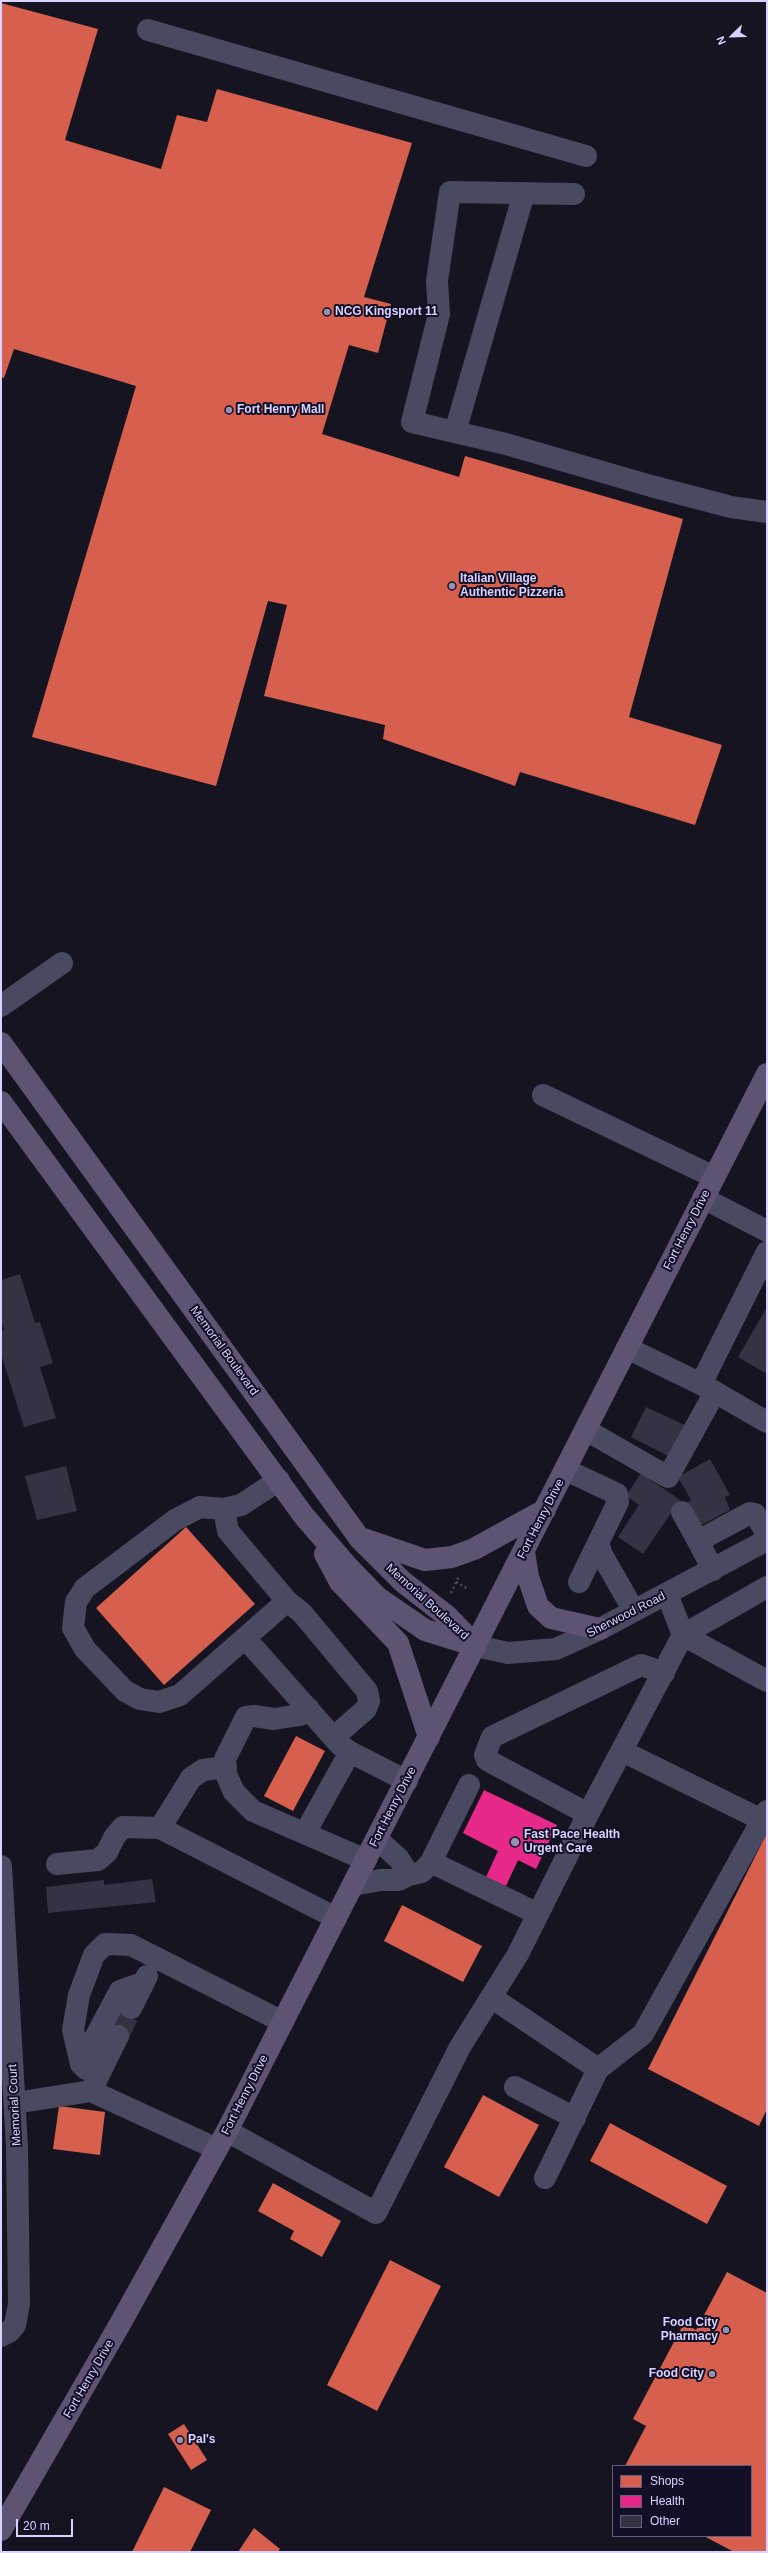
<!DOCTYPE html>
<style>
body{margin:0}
#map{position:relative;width:768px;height:2553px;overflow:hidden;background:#161421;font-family:Arial,sans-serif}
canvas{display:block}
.frame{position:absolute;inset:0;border:2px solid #d9d4ff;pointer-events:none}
.legend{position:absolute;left:612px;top:2465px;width:140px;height:72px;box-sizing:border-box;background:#130f26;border:1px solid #625e7d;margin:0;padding:5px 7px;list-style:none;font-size:12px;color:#d9d4ff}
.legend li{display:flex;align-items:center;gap:8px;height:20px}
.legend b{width:20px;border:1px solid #625e7d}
.north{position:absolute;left:712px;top:16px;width:40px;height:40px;-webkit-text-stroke:3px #130f26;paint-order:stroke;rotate:247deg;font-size:11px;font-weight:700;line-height:16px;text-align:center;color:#d9d4ff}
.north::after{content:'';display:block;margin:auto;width:14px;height:18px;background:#d9d4ff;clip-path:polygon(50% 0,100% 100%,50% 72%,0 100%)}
.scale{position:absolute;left:16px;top:2519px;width:57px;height:18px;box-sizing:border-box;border:2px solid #d9d4ff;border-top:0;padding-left:5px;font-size:12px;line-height:14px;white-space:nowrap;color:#d9d4ff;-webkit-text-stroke:3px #130f26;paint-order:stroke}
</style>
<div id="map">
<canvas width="768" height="2553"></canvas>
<div class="frame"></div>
<ul class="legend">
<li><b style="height:11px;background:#d6604d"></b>Shops</li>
<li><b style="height:11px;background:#e7298a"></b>Health</li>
<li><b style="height:11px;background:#343243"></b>Other</li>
</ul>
<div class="north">N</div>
<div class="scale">20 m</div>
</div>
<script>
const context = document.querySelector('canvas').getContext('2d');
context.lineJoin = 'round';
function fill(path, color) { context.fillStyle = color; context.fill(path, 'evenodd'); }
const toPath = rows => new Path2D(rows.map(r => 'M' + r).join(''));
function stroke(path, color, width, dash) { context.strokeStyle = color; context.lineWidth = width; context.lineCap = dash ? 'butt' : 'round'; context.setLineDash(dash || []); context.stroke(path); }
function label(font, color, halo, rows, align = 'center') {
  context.font = font + ' Arial,sans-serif'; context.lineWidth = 4; context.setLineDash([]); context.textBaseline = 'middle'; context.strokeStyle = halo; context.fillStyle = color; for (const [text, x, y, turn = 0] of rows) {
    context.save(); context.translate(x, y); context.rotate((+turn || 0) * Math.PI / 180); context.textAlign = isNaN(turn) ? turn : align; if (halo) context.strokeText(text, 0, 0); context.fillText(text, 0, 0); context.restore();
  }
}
const shops = toPath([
 [1,3,98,29,65,140,161,169,177,115,207,122,217,89,412,143,364,297,391,304,378,353,349,345,322,434,459,477,465,456,683,519,629,717,722,745,695,825,520,772,515,786,383,739,385,725,264,696,287,605,268,601,216,786,32,737,136,386,14,349,4,378,1,377],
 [186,1527,255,1604,164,1685,96,1608],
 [296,1736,325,1751,293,1811,264,1796],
 [767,1833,767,2109,759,2126,648,2069],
 [402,1905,482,1946,463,1982,384,1941],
 [483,2095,539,2125,499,2197,444,2167],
 [59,2106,105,2112,100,2155,53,2149],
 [610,2123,727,2186,707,2224,590,2161],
 [273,2183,341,2221,322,2257,290,2239,294,2231,258,2211],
 [390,2260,441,2286,377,2411,327,2385],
 [727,2272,767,2293,767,2552,734,2552,704,2536,751,2536,751,2466,625,2466,646,2426,633,2419,684,2323,696,2330],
 [184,2424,207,2460,191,2470,168,2434],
 [164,2487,211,2510,190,2552,132,2552],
 [254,2528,280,2549,278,2552,238,2552]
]);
const health = toPath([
 [484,1790,557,1825,536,1869,518,1860,506,1886,486,1877,498,1851,463,1833]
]);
const building = toPath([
 [20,1274,35,1323,40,1322,53,1363,40,1367,56,1418,24,1427,1,1354,1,1331,4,1330,1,1321,1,1280],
 [767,1307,767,1374,738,1357],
 [646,1407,691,1428,676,1460,631,1437],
 [710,1459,730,1495,725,1497,730,1510,699,1526,687,1503,691,1500,678,1477],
 [66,1466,77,1511,37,1520,25,1476],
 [641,1473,680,1500,643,1554,618,1537,639,1505,626,1496],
 [152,1879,156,1902,48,1913,46,1887,104,1880,104,1885]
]);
const minorTunnel = toPath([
 [118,2036,131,2008]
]);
const path = toPath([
 [456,1582,468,1589],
 [451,1593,459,1576]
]);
const minor = toPath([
 [148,30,586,156],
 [574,194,450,192,437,281,439,314,412,422,506,444,651,486,731,507,767,512],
 [455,432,524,193],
 [1,1006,62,963],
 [543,1095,714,1177],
 [703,1198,767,1231],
 [627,1348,701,1384,767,1422],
 [701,1384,767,1252],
 [586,1430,668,1477,715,1392],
 [566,1470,617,1494,618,1502,598,1543,602,1555,634,1611],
 [224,1509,228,1531,287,1601,180,1695,159,1702,140,1699,125,1691,85,1649,73,1628,76,1602,85,1588,175,1520,200,1507,224,1509,241,1505,279,1480],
 [682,1512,698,1541],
 [713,1570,698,1541,750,1513,755,1514,767,1534],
 [579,1582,598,1543],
 [767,1587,683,1635,767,1681],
 [287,1601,302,1613,367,1691,369,1701,366,1709,334,1737],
 [245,1638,340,1745,350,1752,407,1781],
 [476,1646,508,1653,556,1649,600,1629,767,1540],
 [309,1709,300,1715,274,1719,254,1716,246,1717,225,1759,226,1774,234,1792,253,1811,366,1860],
 [622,1751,762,1820],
 [469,1785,431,1862,538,1914],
 [588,1814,487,1760,485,1755,492,1737,641,1665,664,1673],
 [160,1828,191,1778,203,1770,226,1767],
 [305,1833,350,1752],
 [377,1839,399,1859,409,1875],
 [57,1864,98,1860,107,1852,115,1836,123,1827,160,1828,336,1918],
 [1,1866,17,2147,19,2304,15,2325,9,2332,1,2336],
 [353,1885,380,1880,399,1880,409,1875,422,1872,431,1862],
 [491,1997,598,2069,545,2178],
 [131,2008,147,1976],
 [118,2036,91,2091,217,2149],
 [81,2064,73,2030,79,1995,94,1955,105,1944,131,1945,283,2022],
 [86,2069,81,2064,120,1991,143,1983],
 [598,2069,643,2034,767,1811],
 [515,2087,575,2118],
 [15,2103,91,2091],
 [227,2131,376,2213,460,2047,518,1954,588,1814,683,1635,667,1594]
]);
const major = toPath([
 [1,1043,360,1539,403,1582,447,1616,476,1646],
 [1,1102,304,1516,347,1566,377,1597,425,1630,473,1645],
 [363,1539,425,1560,452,1557,474,1549,545,1510],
 [524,1552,528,1577,538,1606,551,1618,600,1629],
 [325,1554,340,1582,398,1643,429,1737],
 [1,2530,120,2324,227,2131,767,1074]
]);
const markers = [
 [327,312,4,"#9591b1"],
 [229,410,4,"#9591b1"],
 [452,586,4,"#9591b1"],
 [515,1842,5,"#9591b1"],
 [726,2330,4,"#9591b1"],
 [712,2374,4,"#9591b1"],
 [180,2440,4,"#9591b1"]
];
const poiNames = [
 ["NCG Kingsport 11",335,312],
 ["Fort Henry Mall",237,410],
 ["Italian Village",460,579],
 ["Authentic Pizzeria",460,593],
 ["Fast Pace Health",524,1835],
 ["Urgent Care",524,1849],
 ["Food City",718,2323,"right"],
 ["Pharmacy",718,2337,"right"],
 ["Food City",704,2374,"right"],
 ["Pal's",188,2440]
];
const streetNames = [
 ["Fort Henry Drive",687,1230,-63],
 ["Memorial Boulevard",224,1351,54],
 ["Fort Henry Drive",541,1519,-63],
 ["Memorial Boulevard",427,1602,42],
 ["Sherwood Road",626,1615,-27],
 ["Fort Henry Drive",393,1807,-63],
 ["Fort Henry Drive",245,2095,-63],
 ["Memorial Court",15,2105,-93],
 ["Fort Henry Drive",89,2379,-60]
];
fill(shops, '#d6604d');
fill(health, '#e7298a');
fill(building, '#343243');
stroke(minorTunnel, '#333142', 22, [22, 11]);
stroke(path, '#44505f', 2.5, [2, 3]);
stroke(minor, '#4a4962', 22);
stroke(major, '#5e5373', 22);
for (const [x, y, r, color] of markers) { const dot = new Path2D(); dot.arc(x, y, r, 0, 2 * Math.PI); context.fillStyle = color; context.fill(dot); stroke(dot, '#130f26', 1.5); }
label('bold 12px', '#d9d4ff', '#130f26', poiNames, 'left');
label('12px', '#d9d4ff', '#130f26', streetNames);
</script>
